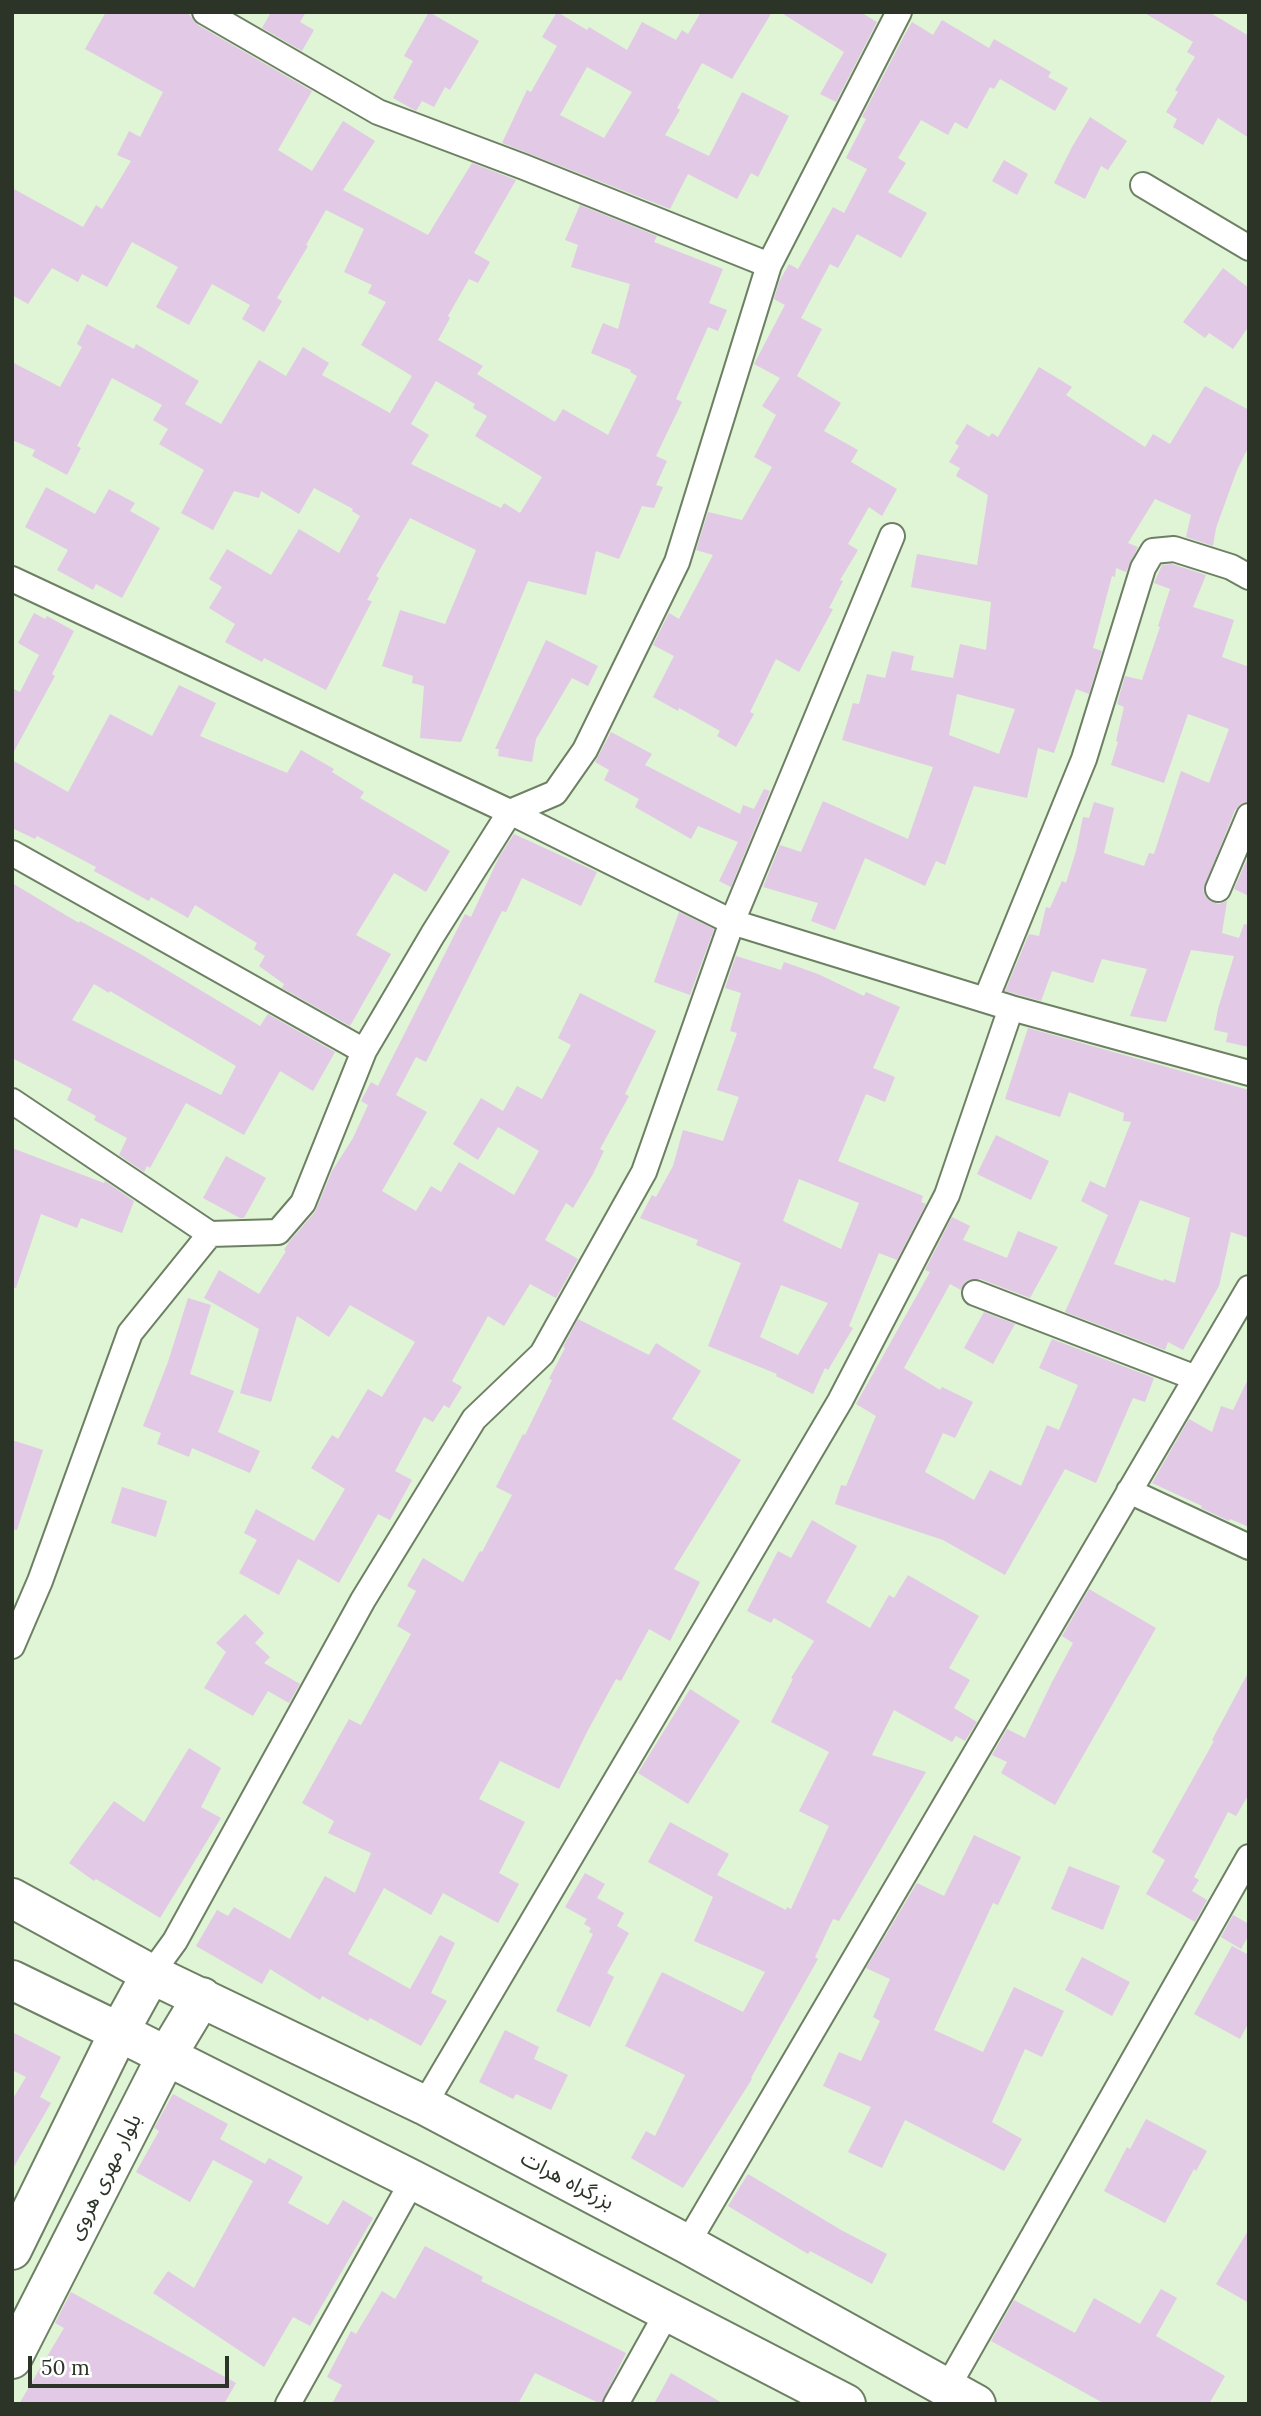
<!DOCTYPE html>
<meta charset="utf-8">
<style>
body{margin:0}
#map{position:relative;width:1261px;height:2416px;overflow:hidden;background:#dff5d5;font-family:Lora,serif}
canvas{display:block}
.frame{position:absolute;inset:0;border:14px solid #2c3428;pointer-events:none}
.scale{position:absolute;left:28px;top:2356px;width:201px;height:32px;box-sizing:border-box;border:4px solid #2c3428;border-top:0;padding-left:9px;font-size:21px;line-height:24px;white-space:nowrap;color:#2c3428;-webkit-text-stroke:5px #fff;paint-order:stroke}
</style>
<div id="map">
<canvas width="1261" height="2416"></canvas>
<div class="frame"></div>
<div class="scale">50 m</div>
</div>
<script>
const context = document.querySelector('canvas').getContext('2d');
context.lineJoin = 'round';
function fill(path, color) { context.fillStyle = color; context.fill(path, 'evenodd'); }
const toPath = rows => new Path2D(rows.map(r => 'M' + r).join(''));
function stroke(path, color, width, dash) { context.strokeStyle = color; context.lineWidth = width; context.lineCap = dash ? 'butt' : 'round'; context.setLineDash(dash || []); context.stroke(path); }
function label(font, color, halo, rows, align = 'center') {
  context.font = font + ' Lora,"Noto Sans Arabic",serif'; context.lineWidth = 6; context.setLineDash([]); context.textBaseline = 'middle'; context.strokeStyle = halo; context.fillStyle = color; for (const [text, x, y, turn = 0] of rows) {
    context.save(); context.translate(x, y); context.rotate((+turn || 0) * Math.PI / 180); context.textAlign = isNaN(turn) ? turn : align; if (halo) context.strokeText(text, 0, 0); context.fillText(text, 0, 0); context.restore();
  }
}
const building = toPath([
 [106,12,187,12,198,25,312,91,278,150,312,171,343,121,375,141,343,190,428,235,472,163,516,180,474,253,490,262,478,283,469,279,448,316,450,318,438,340,483,366,477,374,555,422,563,409,608,435,637,376,630,372,631,370,591,353,603,323,618,329,630,284,571,267,578,245,565,240,580,205,657,236,654,242,723,269,709,303,727,310,718,331,708,327,676,399,682,402,656,456,667,461,656,485,663,487,654,508,642,506,619,559,596,551,586,595,528,581,461,742,420,738,424,686,412,683,413,676,382,666,400,610,445,624,476,550,410,518,376,576,379,578,367,600,372,601,326,690,264,658,262,662,225,642,235,624,209,608,222,587,209,579,227,549,271,575,299,529,339,553,360,516,352,511,353,509,314,488,299,514,261,491,259,498,234,491,213,530,181,513,204,470,159,444,168,429,153,420,162,405,112,378,77,446,81,448,67,475,32,456,35,450,12,440,12,362,60,387,82,347,77,344,87,324,134,349,136,344,199,381,185,404,221,424,259,360,286,376,303,347,329,363,322,375,390,413,412,376,361,345,386,302,368,293,372,285,344,272,364,229,326,210,306,245,308,246,277,298,282,301,264,332,242,319,250,305,212,284,189,325,156,307,178,267,132,242,107,287,82,274,78,282,52,268,28,304,12,295,12,188,83,227,96,205,102,209,131,161,117,155,129,131,140,137,163,92,85,49],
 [436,381,475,404,473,408,487,416,475,436,542,477,520,513,504,503,501,508,411,464,429,435,411,424],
 [271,12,306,12,300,22,314,30,302,51,262,28],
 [429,12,479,41,450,90,445,87,434,107,422,101,416,111,393,98,413,61,404,56],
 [557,12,587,30,589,27,627,50,642,22,676,40,682,30,688,34,701,12,772,12,732,79,702,63,677,108,680,110,665,135,709,156,742,92,789,116,758,177,751,173,737,199,688,174,670,209,502,143,527,90,531,92,557,46,542,37],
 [587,67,632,92,604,138,560,115],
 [780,12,860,12,877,22,836,102,820,94,844,52],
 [1143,12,1209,12,1249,36,1249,138,1218,118,1203,145,1173,127,1177,119,1166,112,1178,92,1175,90,1195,57,1187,52,1193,42],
 [942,20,989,48,994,39,1051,72,1048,77,1068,88,1055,111,1000,79,994,89,990,87,967,129,955,122,948,135,921,120,898,158,906,163,888,192,927,213,901,258,857,234,838,268,830,264,801,318,822,329,797,376,841,403,824,431,858,450,851,462,897,489,882,516,869,507,848,544,858,550,840,580,843,581,829,608,833,609,799,672,776,659,750,712,754,714,736,747,717,736,720,731,679,708,678,711,653,697,674,656,653,645,669,613,679,619,713,555,696,550,708,512,742,520,772,467,754,457,776,415,762,406,780,378,754,364,785,305,774,299,779,282,789,264,798,269,833,207,844,213,867,169,846,158,866,119,862,117,905,34,912,22,933,35],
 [1090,117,1127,141,1108,170,1101,166,1085,199,1054,183,1072,147],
 [1004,160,1028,174,1017,195,992,181],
 [1223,268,1249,288,1249,326,1233,349,1209,333,1205,338,1183,322],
 [1039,367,1072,387,1066,395,1145,447,1153,434,1170,444,1205,386,1249,410,1249,446,1237,470,1216,528,1213,546,1186,537,1191,515,1155,499,1128,543,1138,547,1126,572,1116,568,1115,577,1112,576,1093,648,1102,651,1089,694,1076,689,1054,753,1038,748,1027,798,974,786,945,865,936,861,925,886,865,858,835,930,811,921,818,903,763,887,780,845,801,852,823,801,908,839,933,767,842,740,853,703,859,704,867,674,885,678,892,651,914,656,911,670,953,678,960,644,986,650,991,602,911,587,917,554,977,565,988,495,956,476,960,468,949,462,959,446,955,443,967,424,989,437,992,433,998,437],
 [957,694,1015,709,999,754,949,735],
 [46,487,95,514,109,489,135,503,130,511,160,528,122,598,96,584,93,590,57,570,68,550,25,527],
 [1172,564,1206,575,1193,607,1234,620,1222,657,1249,667,1249,801,1241,804,1235,810,1203,890,1206,897,1212,902,1219,904,1227,901,1222,933,1239,938,1244,924,1249,925,1249,1047,1226,1042,1228,1033,1214,1030,1218,1009,1234,956,1191,950,1166,1022,1130,1016,1147,969,1102,959,1093,983,1052,971,1041,1001,1005,991,1029,934,1039,936,1046,907,1050,908,1062,881,1066,883,1076,851,1083,817,1089,818,1094,802,1114,808,1104,853,1144,866,1149,853,1154,854,1181,771,1209,783,1229,729,1188,714,1164,783,1111,765,1118,742,1116,741,1124,707,1117,704,1125,676,1142,680,1160,627,1158,626,1170,589,1154,583,1162,565],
 [34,613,45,619,47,616,74,631,52,674,55,676,12,755,12,688,20,692,39,655,18,643],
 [546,640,598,666,588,686,572,678,536,739,532,762,498,756,499,749,495,749],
 [179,685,216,703,200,736,287,773,301,750,334,769,332,772,364,792,360,798,450,851,426,892,394,873,356,935,391,954,350,1026,282,988,284,984,259,966,265,956,254,949,257,943,195,905,188,918,151,897,149,901,94,871,96,867,37,836,35,839,12,828,12,760,68,792,110,714,152,736],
 [611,732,652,754,645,765,740,814,743,805,754,809,764,789,770,791,731,887,719,881,738,842,698,826,691,839,635,807,639,799,604,780,609,770,595,762],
 [514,834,597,872,581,906,522,878,506,912,502,911,426,1062,416,1057,396,1095,427,1112,382,1191,416,1211,431,1186,441,1192,459,1162,514,1195,539,1151,498,1127,478,1160,453,1144,481,1098,503,1111,517,1086,542,1099,571,1045,558,1038,580,993,656,1031,625,1094,629,1096,600,1149,604,1151,593,1174,573,1208,566,1203,545,1240,578,1259,556,1298,530,1284,504,1326,488,1316,452,1381,462,1387,449,1408,444,1405,433,1422,424,1417,395,1471,412,1480,390,1520,378,1514,339,1583,298,1559,279,1595,239,1573,257,1540,244,1533,256,1509,314,1541,345,1489,311,1468,332,1435,338,1439,368,1389,382,1397,415,1342,350,1305,329,1337,297,1316,271,1402,240,1393,259,1329,204,1298,219,1270,259,1294,286,1251,284,1250,289,1242,315,1212,332,1171,353,1138,368,1105,361,1101,371,1082,378,1086,465,914,471,917,499,857],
 [1249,855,1249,896,1234,889],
 [12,883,79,923,80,921,137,952,260,1026,268,1014,335,1052,313,1091,280,1071,244,1135,186,1103,150,1168,147,1166,144,1172,119,1155,127,1138,94,1120,96,1116,67,1100,72,1089,12,1058],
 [94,984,109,993,110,991,236,1066,221,1095,72,1020],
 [679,912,714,929,690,995,654,982],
 [736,956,781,970,784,962,818,974,864,996,866,992,900,1007,873,1068,895,1077,885,1102,866,1094,838,1161,923,1196,921,1202,926,1204,897,1260,879,1253,849,1326,853,1328,828,1370,825,1368,813,1394,776,1376,777,1374,708,1346,741,1263,696,1245,698,1240,640,1218,652,1195,656,1197,673,1166,683,1130,723,1141,739,1097,717,1090,737,1033,730,1031,741,993,725,988],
 [799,1179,859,1203,841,1249,783,1221],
 [781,1285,828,1303,798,1355,760,1337],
 [1028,1028,1249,1090,1249,1238,1231,1232,1219,1286,1183,1350,1168,1342,1165,1350,1065,1312,1108,1215,1081,1201,1090,1181,1105,1188,1131,1122,1123,1121,1124,1113,1069,1092,1060,1117,1005,1099],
 [1140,1200,1190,1218,1175,1283,1164,1279,1163,1281,1114,1264],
 [996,1135,1049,1161,1031,1200,977,1174],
 [12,1148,104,1183,105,1181,134,1201,122,1233,81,1218,77,1228,41,1214,16,1288,12,1287],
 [226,1156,266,1178,244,1218,240,1218,203,1198],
 [952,1217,970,1226,963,1240,1007,1258,1018,1231,1058,1247,1030,1298,980,1279,966,1281,961,1290,950,1284,904,1368,940,1390,942,1387,973,1402,955,1438,943,1433,925,1472,974,1500,990,1470,1021,1486,1047,1425,1059,1430,1078,1385,1039,1368,1052,1339,1154,1378,1145,1402,1133,1398,1096,1483,1065,1469,1005,1575,943,1540,835,1504,841,1485,846,1486,876,1416,856,1404,930,1272,925,1270],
 [188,1298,211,1305,190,1374,234,1391,218,1432,260,1451,250,1473,192,1448,189,1457,157,1444,161,1433,143,1426,168,1362],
 [984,1312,1015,1324,993,1364,964,1348],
 [578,1319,649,1355,656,1343,701,1371,672,1419,741,1460,674,1569,700,1582,670,1641,649,1629,621,1681,616,1679,587,1732,559,1789,500,1761,479,1799,525,1822,499,1873,519,1884,498,1923,443,1893,431,1915,384,1888,348,1954,410,1989,440,1935,455,1943,431,1993,447,2001,421,2046,370,2018,368,2021,322,1996,320,2000,270,1969,262,1984,196,1946,217,1910,228,1916,234,1907,290,1939,325,1876,355,1893,371,1853,328,1833,334,1821,302,1803,349,1719,361,1725,411,1634,397,1626,416,1591,407,1586,423,1558,463,1582,480,1551,482,1552,512,1495,496,1487,523,1434,525,1435,552,1380,549,1379,565,1348,563,1347],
 [1249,1377,1249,1527,1230,1519,1229,1521,1201,1508,1202,1506,1152,1483,1189,1419,1212,1432,1221,1406,1233,1410],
 [12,1440,43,1450,17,1530,12,1529],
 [122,1487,167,1501,156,1537,111,1523],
 [812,1520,857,1546,826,1602,870,1628,889,1595,894,1598,908,1575,979,1616,949,1668,970,1680,954,1708,977,1722,965,1741,956,1736,952,1742,894,1710,872,1755,926,1772,839,1921,833,1919,815,1957,818,1959,751,2078,752,2079,683,2188,631,2158,646,2131,655,2136,685,2075,625,2046,662,1972,743,2012,765,1972,694,1941,713,1897,648,1862,670,1822,729,1854,717,1875,786,1910,787,1907,791,1909,829,1826,799,1811,829,1752,771,1722,793,1679,791,1678,814,1641,774,1618,771,1623,747,1611,778,1551,791,1558],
 [1089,1589,1156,1628,1055,1805,1001,1773,1007,1762,992,1755,1007,1729,1025,1738,1052,1682,1073,1643,1062,1636],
 [245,1614,264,1633,255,1643,270,1657,264,1663,300,1684,289,1703,268,1691,253,1716,204,1688,226,1652,216,1643],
 [1249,1671,1249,1794,1236,1816,1228,1812,1194,1877,1199,1880,1192,1891,1207,1900,1195,1922,1146,1894,1165,1860,1152,1852,1214,1741,1212,1740],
 [690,1689,740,1721,688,1804,638,1773],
 [189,1748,221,1768,201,1807,221,1818,160,1918,96,1879,94,1881,69,1863,114,1801,144,1822],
 [974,1835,1021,1857,998,1905,993,1903,934,2030,983,2052,1014,1987,1064,2011,1042,2057,1025,2049,992,2122,1022,2139,1004,2171,905,2120,882,2168,848,2152,871,2107,823,2086,839,2052,861,2061,880,2021,873,2017,890,1979,866,1968,917,1883,944,1896],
 [1069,1866,1120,1886,1103,1930,1051,1909],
 [585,1873,605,1884,597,1898,624,1913,617,1926,629,1933,607,1973,614,1977,590,2027,556,2011,593,1934,589,1932,591,1928,584,1924,587,1919,565,1907],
 [1233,1915,1249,1924,1249,1935,1241,1949,1221,1937],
 [1232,1946,1249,1955,1249,2022,1240,2039,1194,2014],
 [1082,1957,1130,1982,1112,2016,1065,1990],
 [505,2030,539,2047,534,2059,568,2075,551,2110,516,2094,513,2099,479,2082],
 [12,2032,61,2057,40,2097,51,2103,12,2170,12,2100,26,2077,12,2070],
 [173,2094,228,2124,220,2139,265,2164,269,2158,303,2177,288,2203,328,2225,343,2200,373,2218,310,2326,293,2317,264,2367,153,2293,168,2271,194,2288,253,2181,213,2160,190,2202,136,2172,159,2131,154,2128],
 [1146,2119,1207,2151,1196,2171,1194,2169,1165,2223,1104,2191,1127,2147,1130,2149],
 [748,2174,841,2230,887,2254,872,2284,810,2251,808,2254,728,2206],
 [1249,2229,1249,2303,1216,2284],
 [425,2246,483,2277,481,2281,626,2353,601,2404,535,2373,518,2404,332,2404,342,2385,327,2377,351,2331,356,2334,382,2291,395,2299],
 [1161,2289,1177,2298,1156,2336,1225,2376,1209,2404,1105,2404,991,2341,1014,2300,1075,2333,1094,2298,1140,2324],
 [71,2292,236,2383,224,2404,19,2404,64,2328,55,2323],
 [671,2373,724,2404,654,2404]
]);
const minor = toPath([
 [205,12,378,112,524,167,769,265],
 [1143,185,1249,248],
 [12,579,510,812,732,922,1011,1008,1249,1073],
 [12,853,364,1051],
 [1218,889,1249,816],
 [986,999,1084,759,1143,568,1153,551,1174,549,1231,567,1249,577],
 [12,1101,210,1234,278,1232,303,1203,364,1051,433,934,510,812,555,793,585,750,677,562,769,265,899,12],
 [975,1293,1196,1378],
 [1129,1491,1249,1547],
 [12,1646,40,1581,130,1333,210,1234],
 [151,1974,175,1941,363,1600,474,1419,542,1354,644,1172,732,922,892,536],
 [424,2105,840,1401,947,1195,1011,1008],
 [687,2244,1249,1288],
 [947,2388,1249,1857],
 [288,2404,413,2180],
 [616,2404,668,2311]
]);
const primary = toPath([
 [12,1898,151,1974],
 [12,1980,119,2032]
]);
const trunk = toPath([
 [119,2032,413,2180,846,2404],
 [12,2250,119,2032,151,1974,424,2105,687,2244,976,2404],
 [12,2359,167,2055,202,1997]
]);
const streetNames = [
 ["بلوار مهری هروی",105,2177,-63],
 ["بزرگراه هرات",567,2181,28]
];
fill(building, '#e2c9e6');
stroke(minor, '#6d8064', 28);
stroke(primary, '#6d8064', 42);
stroke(trunk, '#6d8064', 42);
stroke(minor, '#fff', 24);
stroke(primary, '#fff', 38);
stroke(trunk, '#fff', 38);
label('21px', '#2c3428', '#fff', streetNames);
</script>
